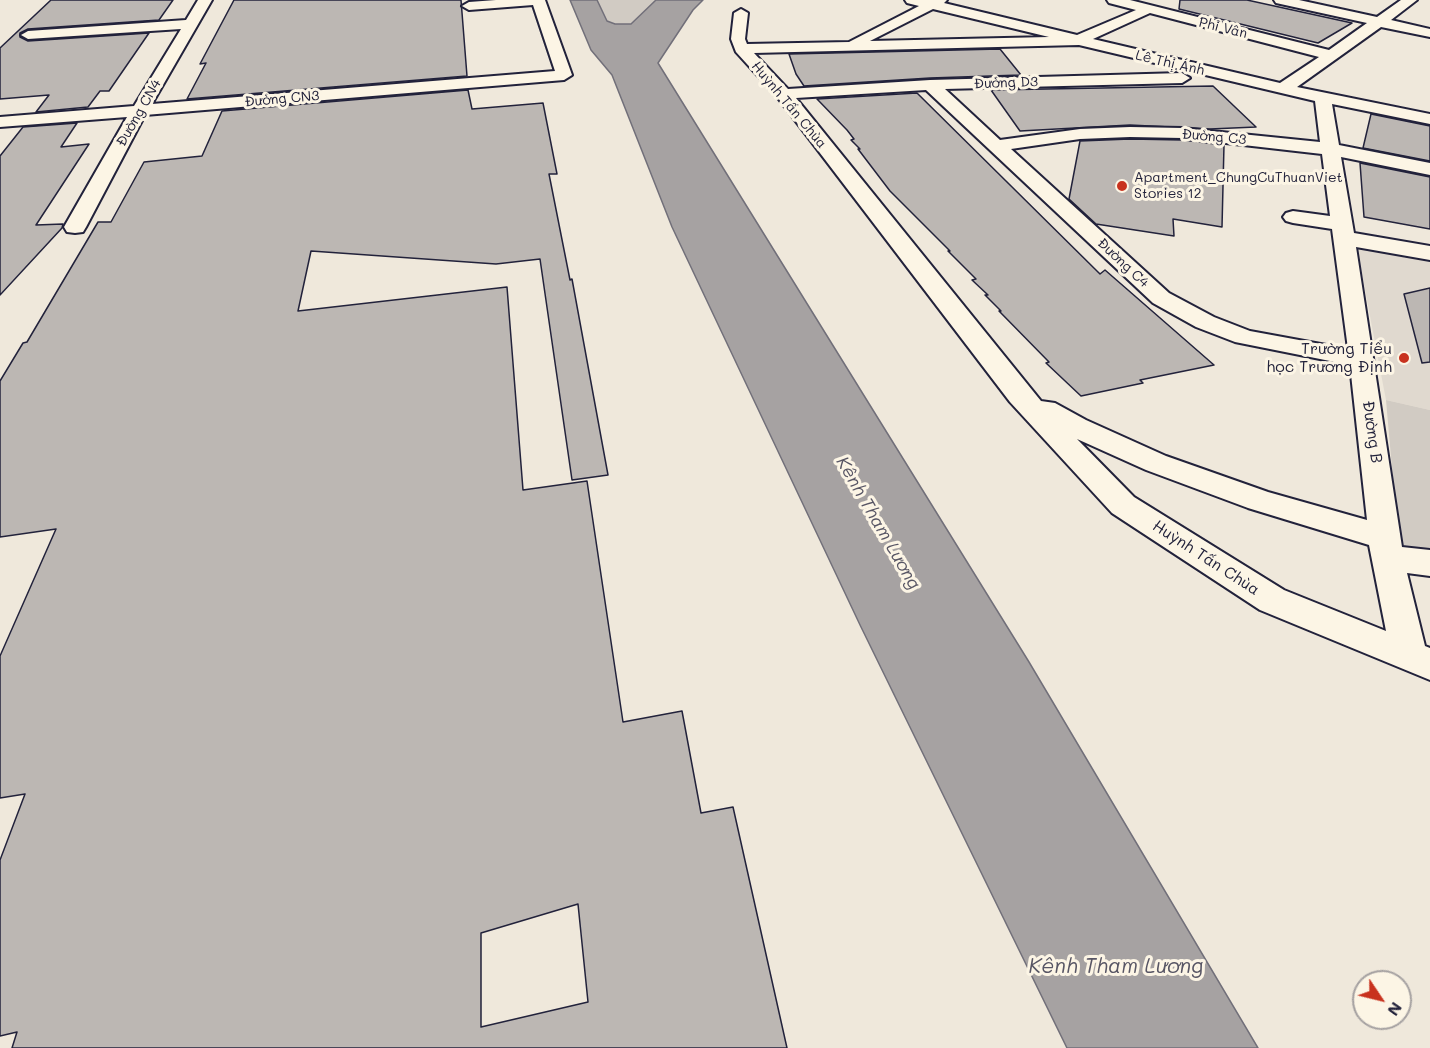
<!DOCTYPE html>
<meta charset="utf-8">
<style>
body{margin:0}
#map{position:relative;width:1430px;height:1048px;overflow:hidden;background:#efe8db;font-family:Mali,sans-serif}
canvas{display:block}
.north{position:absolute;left:1352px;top:970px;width:60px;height:60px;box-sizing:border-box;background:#fcf5e5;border:2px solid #a5a1a1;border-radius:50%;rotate:125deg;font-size:16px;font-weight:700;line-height:24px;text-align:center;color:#22223b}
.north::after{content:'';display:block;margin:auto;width:21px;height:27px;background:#c8321e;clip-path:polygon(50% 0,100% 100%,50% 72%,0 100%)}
</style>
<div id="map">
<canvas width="1430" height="1048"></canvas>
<div class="north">N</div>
</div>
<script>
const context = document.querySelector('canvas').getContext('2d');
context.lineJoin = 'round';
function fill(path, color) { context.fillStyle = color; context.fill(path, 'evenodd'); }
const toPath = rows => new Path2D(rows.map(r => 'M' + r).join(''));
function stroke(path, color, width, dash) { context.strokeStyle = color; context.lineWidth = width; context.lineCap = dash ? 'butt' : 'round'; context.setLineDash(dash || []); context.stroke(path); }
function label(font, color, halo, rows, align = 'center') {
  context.font = font + ' Mali,sans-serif'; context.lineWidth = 6; context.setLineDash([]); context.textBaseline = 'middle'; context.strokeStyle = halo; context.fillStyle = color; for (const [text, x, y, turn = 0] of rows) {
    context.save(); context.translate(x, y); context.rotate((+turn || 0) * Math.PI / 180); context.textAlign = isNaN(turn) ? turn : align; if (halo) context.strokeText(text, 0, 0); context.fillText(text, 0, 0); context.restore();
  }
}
const built = toPath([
 [1357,248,1430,262,1430,410,1386,400]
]);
const green = toPath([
 [597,0,656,0,631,24,615,24,607,21],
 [1386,400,1430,410,1430,551,1399,549]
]);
const water = toPath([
 [570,0,597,0,607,21,615,24,631,24,656,0,703,0,693,10,658,63,1029,662,1258,1048,1067,1048,861,627,672,227,612,75,591,50,570,0]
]);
const building = toPath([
 [51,0,173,0,159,20,28,29,20,33,20,37,28,41,149,33,109,91,100,91,88,107,36,112,49,95,0,99,0,48,51,0],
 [234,0,461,0,467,76,187,99,206,63,200,64,234,0],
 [1180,0,1247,0,1352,23,1318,43,1179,9,1180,0],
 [1000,49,1021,75,930,78,804,86,796,74,789,54,1000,49],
 [1213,86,1256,127,1210,129,1130,125,1020,131,991,90,1213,86],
 [468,90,472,109,543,103,557,174,549,174,570,280,572,279,608,475,572,480,540,259,496,264,311,251,298,311,507,287,523,490,587,481,623,722,682,711,701,813,733,807,787,1048,12,1048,17,1032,0,1036,0,860,25,794,0,798,0,656,56,529,0,537,0,381,23,343,27,342,98,222,111,222,144,162,202,156,222,111,468,90],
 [578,904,588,1002,481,1027,481,933,578,904],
 [917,93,1100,274,1105,270,1214,365,1140,380,1143,383,1081,396,1046,363,1049,362,999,311,1001,311,985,295,988,295,972,280,976,279,948,251,950,251,890,191,858,149,860,149,851,140,854,139,847,130,817,99,917,93],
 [1371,114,1430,126,1430,161,1363,148,1371,114],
 [77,123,61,147,89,144,36,225,63,224,62,228,0,295,0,156,23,127,77,123],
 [1130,139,1182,140,1224,145,1222,227,1173,219,1174,236,1096,224,1069,199,1080,141,1130,139],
 [1360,163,1430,177,1430,229,1364,217,1360,163],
 [1430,288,1430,362,1422,363,1404,294,1430,288]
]);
const minor = toPath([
 [198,0,212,0,152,104,555,71,533,5,469,10,462,6,469,2,496,0,545,0,572,75,564,80,145,115,86,227,83,232,75,233,67,232,64,227,127,117,0,127,0,117,134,106,181,29,28,39,21,35,28,31,186,20,198,0],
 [905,0,947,0,944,3,1077,35,1136,10,1109,3,1107,0,1130,0,1329,50,1367,23,1276,3,1274,0,1299,0,1377,17,1401,0,1417,0,1391,20,1430,29,1430,37,1381,27,1297,87,1430,114,1430,124,1332,104,1339,145,1430,163,1430,175,1341,157,1354,233,1430,246,1430,260,1356,247,1402,547,1430,550,1430,576,1407,573,1425,646,1430,648,1430,680,1260,610,1112,513,1010,402,778,98,736,52,731,39,734,13,741,9,748,13,745,39,747,44,849,42,919,6,907,3,905,0],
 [933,9,1049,37,870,41,933,9],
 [1150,13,1319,57,1280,83,1093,39,1150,13],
 [1079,45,1315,101,1320,142,1182,128,1130,127,1080,129,1000,140,945,89,1182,83,1190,78,1182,73,930,80,788,89,754,53,1079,45],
 [926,90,1153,303,1196,327,1235,342,1350,365,1367,520,1268,492,1166,456,1086,420,1055,403,1041,401,796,98,926,90],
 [1130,137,1182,138,1322,154,1330,216,1293,211,1286,213,1283,217,1286,221,1293,223,1332,229,1348,349,1250,331,1214,317,1169,293,1011,149,1080,139,1130,137],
 [1077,439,1146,470,1248,508,1369,545,1386,631,1284,590,1134,497,1077,439]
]);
const markers = [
 [1122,186,6,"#c8321e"],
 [1404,358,6,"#c8321e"]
];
const farStreetnames = [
 ["Phi Vân",1223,28,14],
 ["Lê Thị Ánh",1170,63,13],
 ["Đường D3",1006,83,-2],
 ["Đường CN3",282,99,-5],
 ["Huỳnh Tấn Chùa",789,105,50],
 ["Đường CN4",139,113,-60],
 ["Đường C3",1214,137,5],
 ["Đường C4",1123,263,43]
];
const farPoinames = [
 ["Apartment_ChungCuThuanViet",1134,178],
 ["Stories 12",1134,194]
];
const poiNames = [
 ["Trường Tiểu",1392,349],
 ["học Trương Định",1392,367]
];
const streetNames = [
 ["Đường B",1372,432,82],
 ["Huỳnh Tấn Chùa",1206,558,33]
];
const waterNames = [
 ["Kênh Tham Lương",878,523,60]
];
const nearWaternames = [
 ["Kênh Tham Lương",1116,967]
];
fill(built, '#e0d9cf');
fill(green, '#d1cbc3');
fill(water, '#a6a2a2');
stroke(water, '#716f79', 1.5);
fill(building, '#bcb7b3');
stroke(building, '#22223b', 1.5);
stroke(minor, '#22223b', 4);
fill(minor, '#fcf5e5');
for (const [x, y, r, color] of markers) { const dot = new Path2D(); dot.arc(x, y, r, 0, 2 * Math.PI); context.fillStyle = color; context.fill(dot); stroke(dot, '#fcf5e5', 2); }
label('14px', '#22223b', '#fcf5e5', farStreetnames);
label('14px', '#22223b', '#fcf5e5', farPoinames, 'left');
label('16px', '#22223b', '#fcf5e5', poiNames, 'right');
label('16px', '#22223b', '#fcf5e5', streetNames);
label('italic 18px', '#575564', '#fcf5e5', waterNames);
label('italic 21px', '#575564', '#fcf5e5', nearWaternames);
</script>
